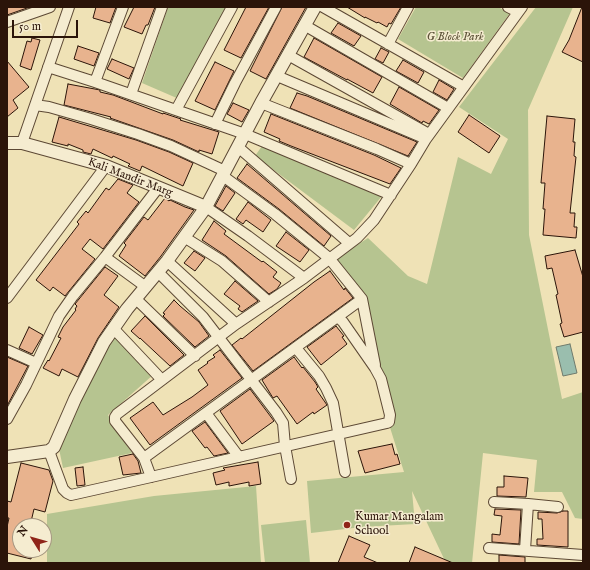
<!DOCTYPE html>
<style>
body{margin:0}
#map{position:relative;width:590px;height:570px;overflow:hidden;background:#efe2b6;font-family:"IM FELL English",serif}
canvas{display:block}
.frame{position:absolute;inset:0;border:8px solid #2b1409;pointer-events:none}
.north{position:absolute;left:12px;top:518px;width:40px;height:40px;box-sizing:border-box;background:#f5ecd0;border:1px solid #a49680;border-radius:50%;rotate:307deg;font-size:11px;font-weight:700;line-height:16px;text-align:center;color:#2b1409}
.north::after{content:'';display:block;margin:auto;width:14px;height:18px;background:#8f2418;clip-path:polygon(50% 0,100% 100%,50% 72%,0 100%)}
.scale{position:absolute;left:12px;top:20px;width:66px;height:18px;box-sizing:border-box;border:2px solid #2b1409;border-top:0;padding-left:5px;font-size:12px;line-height:14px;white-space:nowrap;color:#2b1409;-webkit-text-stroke:3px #f5ecd0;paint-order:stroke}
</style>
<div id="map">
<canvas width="590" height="570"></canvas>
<div class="frame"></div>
<div class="north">N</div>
<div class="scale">50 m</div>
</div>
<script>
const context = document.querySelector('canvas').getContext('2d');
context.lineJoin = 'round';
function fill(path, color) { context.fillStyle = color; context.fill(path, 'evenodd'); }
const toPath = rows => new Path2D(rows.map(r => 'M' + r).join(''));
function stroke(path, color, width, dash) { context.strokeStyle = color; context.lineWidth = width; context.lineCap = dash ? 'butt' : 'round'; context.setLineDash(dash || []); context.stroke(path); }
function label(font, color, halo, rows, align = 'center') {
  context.font = font + ' "IM FELL English",serif'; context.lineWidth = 3; context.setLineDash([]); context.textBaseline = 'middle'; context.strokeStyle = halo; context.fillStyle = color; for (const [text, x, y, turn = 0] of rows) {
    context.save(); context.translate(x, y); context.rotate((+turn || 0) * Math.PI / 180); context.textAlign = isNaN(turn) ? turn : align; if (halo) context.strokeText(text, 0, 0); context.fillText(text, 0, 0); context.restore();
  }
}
const green = toPath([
 [168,7,228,7,179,99,142,83],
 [416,7,498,7,510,13,463,78,398,39],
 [536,7,573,7,528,110,529,235,562,399,583,392,583,519,575,518,562,492,534,492,537,460,483,453,472,563,446,563,412,491,415,524,362,527,311,533,307,481,404,472,376,383,368,314,335,259,368,238,408,276,427,284,458,157,491,174,508,139,459,107],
 [262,146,382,196,354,230,255,156],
 [116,334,154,374,108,415,132,453,63,468,58,444,84,388],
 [256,486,261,563,47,562,47,514,154,496],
 [306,520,310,563,265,563,261,525]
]);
const water = toPath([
 [570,344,577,373,563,376,556,347,570,344]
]);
const building = toPath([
 [7,7,30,7,7,15,7,7],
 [96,7,116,7,110,23,93,18,96,7],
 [134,7,155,7,148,25,146,25,142,34,124,27,134,7],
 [246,7,269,7,241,58,224,50,246,7],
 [282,7,306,7,266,79,250,71,282,7],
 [347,7,401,7,391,24,389,23,387,27,378,22,377,23,365,17,365,18,347,7],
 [582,7,583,7,583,62,562,52,569,40,582,7],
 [338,23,361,36,354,46,331,33,338,23],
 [32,38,40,40,31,70,20,66,27,41,31,42,32,38],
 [314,38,382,77,373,93,347,79,347,80,304,57,314,38],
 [78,46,99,53,94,66,74,59,78,46],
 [381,48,389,52,383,63,375,59,381,48],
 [112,59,134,68,129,79,107,69,112,59],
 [403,60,424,72,418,83,396,71,403,60],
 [7,61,29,87,13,100,18,108,7,117,7,61],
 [215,62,234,71,215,110,195,101,215,62],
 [439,80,454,89,447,100,433,92,439,80],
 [68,84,100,90,100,92,113,95,163,114,163,113,181,119,180,120,219,132,212,154,199,150,199,152,173,140,110,118,111,117,64,105,68,84],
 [399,87,439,110,429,124,423,121,422,123,390,104,399,87],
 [297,93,307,96,417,142,408,156,290,108,297,93],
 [233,103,249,110,242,122,227,114,233,103],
 [271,114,374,155,401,168,390,184,291,146,279,141,280,139,264,132,271,114],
 [469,115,500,136,489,153,458,132,469,115],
 [547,116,575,119,573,142,575,142,574,156,576,157,570,213,575,213,574,227,577,227,576,238,543,235,545,209,543,209,545,183,541,183,547,116],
 [59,117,136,140,169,152,193,163,183,186,142,166,140,171,128,166,130,164,113,156,112,158,93,149,91,154,83,152,83,150,68,144,68,146,52,142,59,117],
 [247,164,331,236,324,246,279,209,237,178,247,164],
 [118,179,133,185,127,193,139,202,103,249,90,239,82,249,95,259,65,296,53,287,50,291,36,280,79,224,77,222,86,211,88,213,106,188,109,190,118,179],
 [226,186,235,193,223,211,215,206,226,186],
 [165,198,169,201,170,200,185,207,194,210,161,256,145,276,119,256,126,245,124,243,144,217,148,220,165,198],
 [248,202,271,220,263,232,246,220,243,224,236,219,248,202],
 [214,221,226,231,224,234,262,262,263,261,277,272,273,277,281,283,277,289,269,294,226,256,202,240,214,221],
 [286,232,309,250,300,262,276,246,286,232],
 [575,250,583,277,583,332,564,337,560,324,562,323,556,295,558,294,552,268,547,269,545,256,575,250],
 [194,251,205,258,195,271,184,263,194,251],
 [105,267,118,276,104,295,119,307,98,338,78,377,62,369,59,376,43,368,48,360,49,361,61,338,58,337,63,327,76,310,75,309,77,306,75,304,105,267],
 [330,271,344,290,345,288,353,298,253,371,232,345,241,338,242,339,314,282,330,271],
 [235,281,258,301,242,312,238,309,240,306,224,294,235,281],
 [174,300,180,306,199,322,209,336,195,347,163,316,165,314,163,313,174,300],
 [145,316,184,355,170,366,140,338,140,339,131,331,145,316],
 [336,326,344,336,342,337,347,344,321,365,307,347,336,326],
 [29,327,43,335,32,354,19,348,29,327],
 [220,350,242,378,150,445,130,418,153,402,163,415,192,397,208,385,198,370,208,363,207,362,215,357,213,355,220,350],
 [7,357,28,366,7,406,7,357],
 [294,357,302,368,303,367,315,382,318,387,316,389,327,405,314,414,313,412,297,424,277,396,273,398,262,380,294,357],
 [250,389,274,421,242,444,220,411,250,389],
 [205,422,228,453,214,456,207,447,205,448,192,431,205,422],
 [392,444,395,455,397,454,400,464,365,473,358,451,392,444],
 [133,454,138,461,141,473,123,475,119,457,133,454],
 [258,462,261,484,249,486,249,482,229,486,229,482,216,485,213,473,225,470,223,468,258,462],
 [21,463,49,470,53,481,45,512,34,509,30,526,20,526,20,550,33,550,31,559,7,553,7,527,9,518,7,518,7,501,11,502,21,463],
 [83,467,85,485,77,486,75,468,83,467],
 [504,476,528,478,526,497,497,496,497,487,504,487,504,476],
 [495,509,521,510,519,544,492,542,492,534,500,535,502,516,494,515,495,509],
 [563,511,568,511,568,547,537,545,537,539,543,539,542,519,538,519,538,512,557,513,563,511],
 [349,536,370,545,364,557,378,563,338,563,349,536],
 [415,547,453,563,409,563,415,547],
 [499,555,525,557,525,563,499,563,499,555]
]);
const minor = toPath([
 [323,7,464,87],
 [508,7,518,12],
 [7,22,50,7],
 [304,25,448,108],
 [388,44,408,7],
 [288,55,429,134],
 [48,67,95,82,245,134,391,195],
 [277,76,426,139],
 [95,82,123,7],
 [131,94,162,7],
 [261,103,377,149,411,164],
 [35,105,49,107,91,119,138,134,171,146,225,171],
 [176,110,232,7],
 [215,124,235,83,276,7],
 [22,143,69,7],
 [238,147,349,243],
 [223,176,275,214,329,258,362,299,375,365],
 [206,207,248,236,304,278],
 [184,237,222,261,269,302],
 [105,257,146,287],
 [167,261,236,324],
 [158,272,203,317,276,412,283,423,285,446,291,479],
 [7,298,106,166],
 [136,299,195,356],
 [336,318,362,299],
 [113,328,162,380],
 [296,348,319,376,326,388,333,403,345,472],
 [7,350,36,363],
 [206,413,239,457],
 [7,419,26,385,59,316,73,296,105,257,158,188],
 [49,451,63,489,67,493,71,495,151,477,387,423,389,422,390,415,381,379,375,368,343,322,339,318,336,318,144,458,151,477],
 [144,458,115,421,115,417,117,414,236,324,304,278,357,238,374,220,411,164,426,139,522,7],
 [494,502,528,504,525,550],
 [528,504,558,507],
 [489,548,583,555]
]);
const tertiary = toPath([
 [7,143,22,143,106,166,206,207],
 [7,457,49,451,54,447,75,399,104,342,127,309,167,261,206,207,261,103,315,7]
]);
const markers = [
 [347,525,4,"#8f2418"]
];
const parkNames = [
 ["G Block Park",455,38]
];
const streetNames = [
 ["Kali Mandir Marg",130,178,21]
];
const poiNames = [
 ["Kumar Mangalam",355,518],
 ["School",355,532]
];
fill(green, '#b6c490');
fill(water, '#9abeae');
stroke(water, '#6e7a6c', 1);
fill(building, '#e8b38e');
stroke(building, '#2b1409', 1);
stroke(minor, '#5c4834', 12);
stroke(tertiary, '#5c4834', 14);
stroke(minor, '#f5ecd0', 10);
stroke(tertiary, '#f5ecd0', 12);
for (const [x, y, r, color] of markers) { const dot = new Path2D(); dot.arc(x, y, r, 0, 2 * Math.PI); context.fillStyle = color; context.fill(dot); stroke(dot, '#f5ecd0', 1.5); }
label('italic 12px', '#5c5238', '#f5ecd0', parkNames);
label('12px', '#2b1409', '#f5ecd0', streetNames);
label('12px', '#2b1409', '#f5ecd0', poiNames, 'left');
</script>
